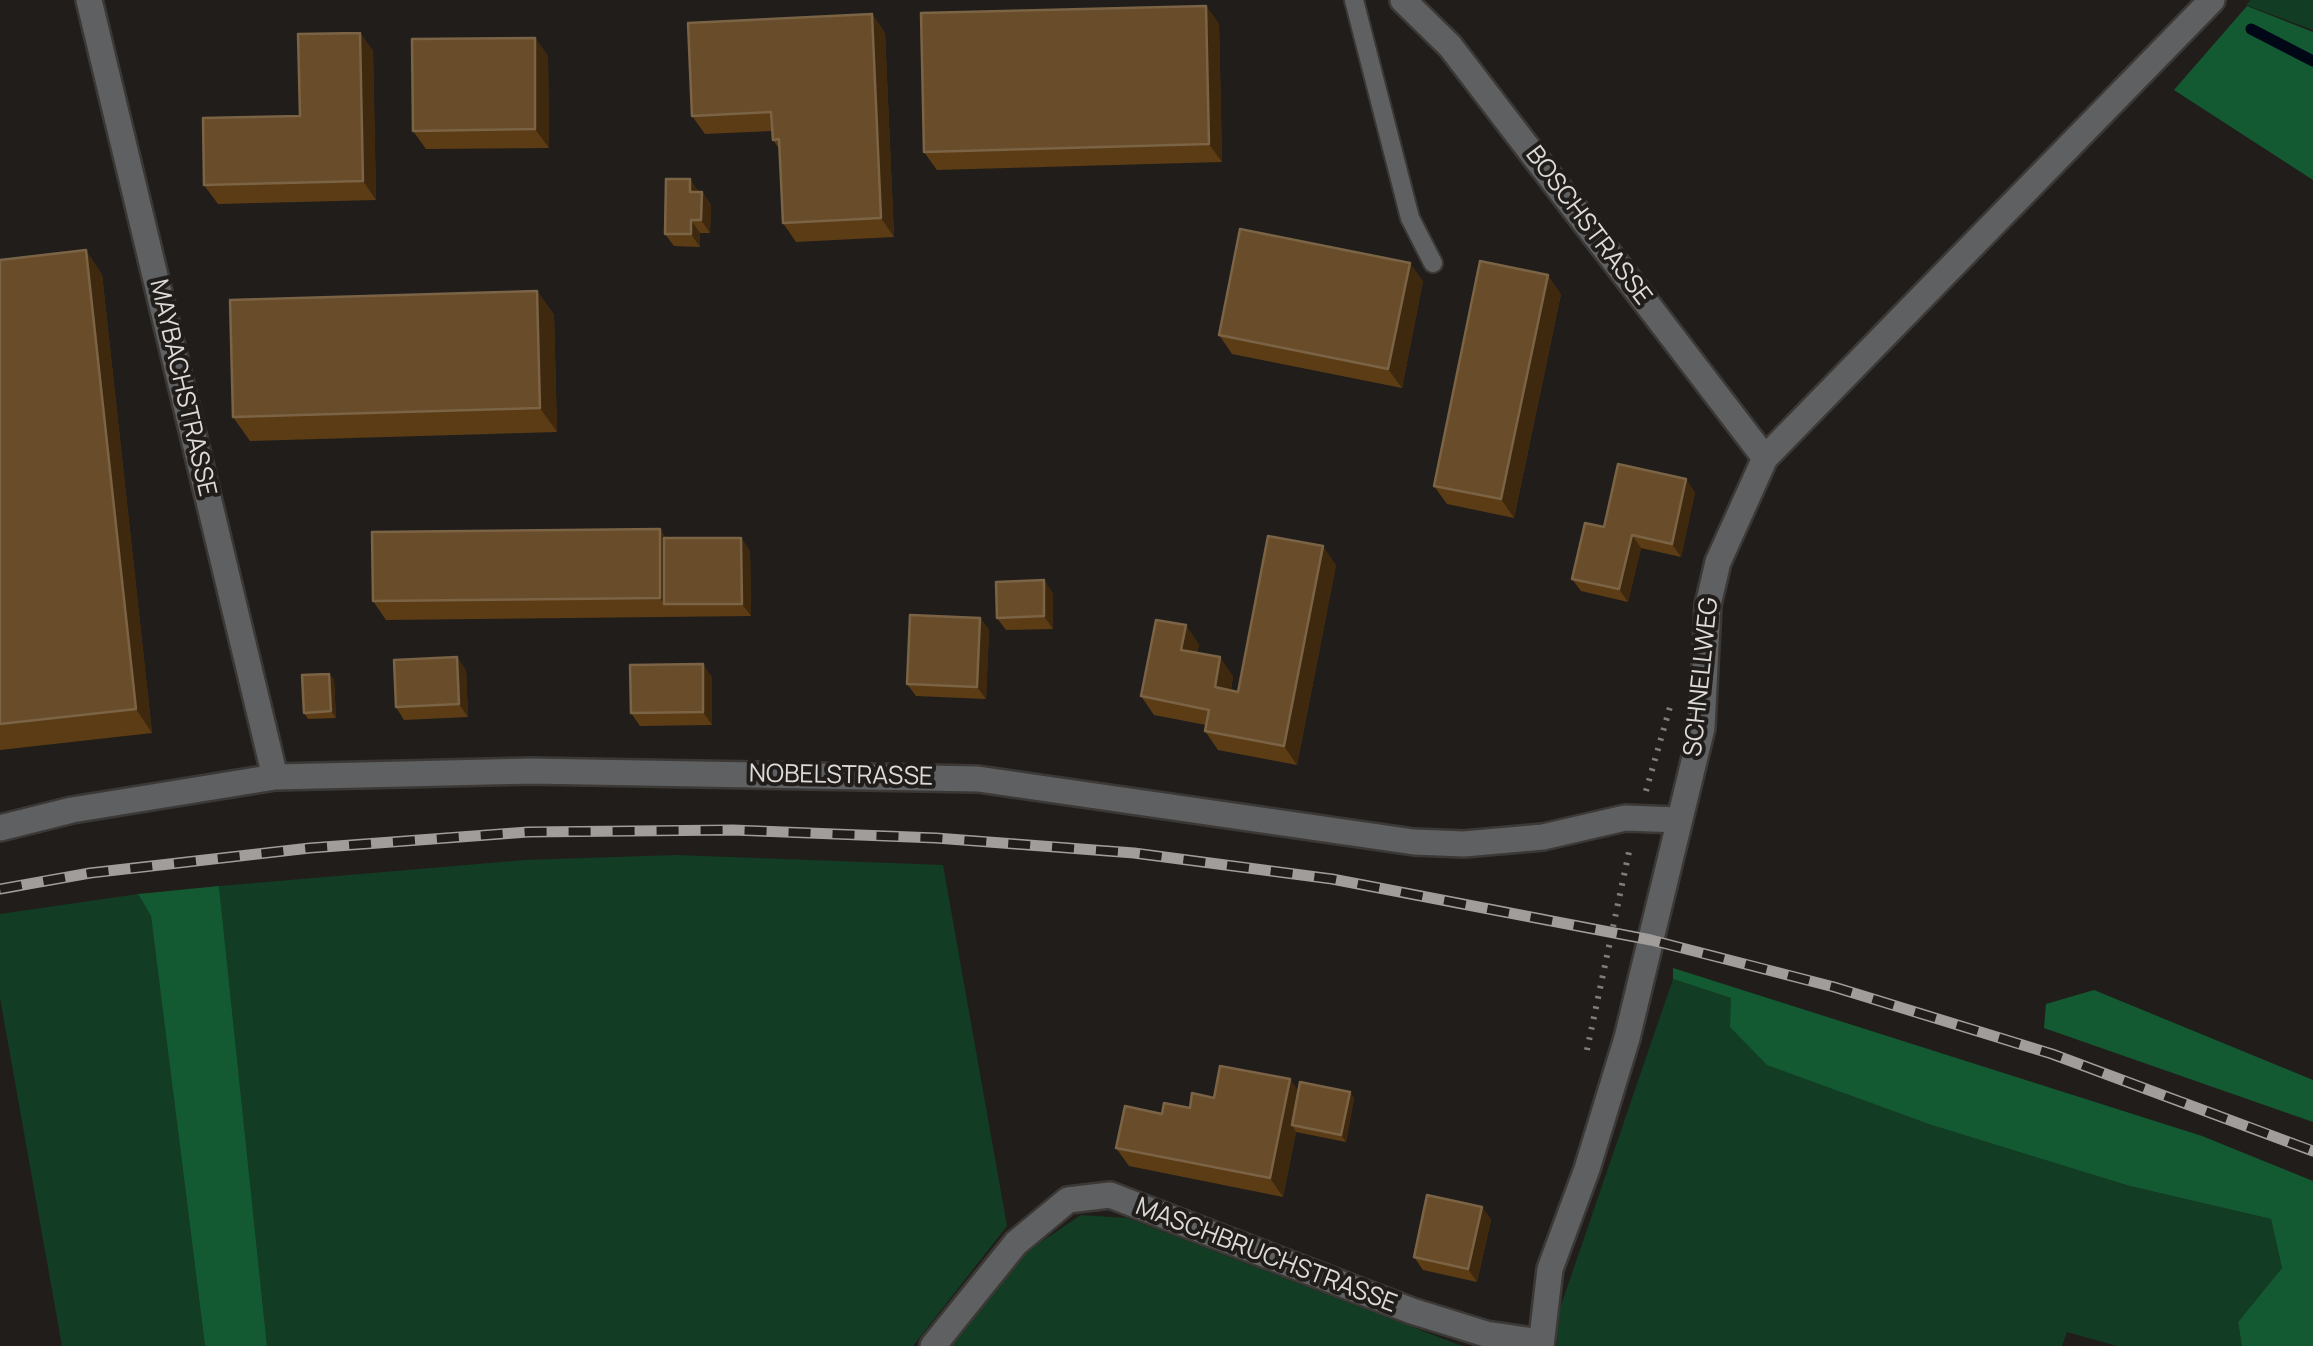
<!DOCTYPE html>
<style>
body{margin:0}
canvas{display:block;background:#211d1a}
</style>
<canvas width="2313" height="1346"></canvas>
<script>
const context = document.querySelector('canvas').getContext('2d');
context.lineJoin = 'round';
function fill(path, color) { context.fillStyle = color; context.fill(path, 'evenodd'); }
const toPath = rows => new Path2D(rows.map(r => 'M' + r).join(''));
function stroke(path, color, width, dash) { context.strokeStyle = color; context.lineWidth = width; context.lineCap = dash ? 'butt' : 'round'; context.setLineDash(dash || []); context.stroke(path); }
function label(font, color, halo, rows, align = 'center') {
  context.font = font + ' Manrope,sans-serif'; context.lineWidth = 8; context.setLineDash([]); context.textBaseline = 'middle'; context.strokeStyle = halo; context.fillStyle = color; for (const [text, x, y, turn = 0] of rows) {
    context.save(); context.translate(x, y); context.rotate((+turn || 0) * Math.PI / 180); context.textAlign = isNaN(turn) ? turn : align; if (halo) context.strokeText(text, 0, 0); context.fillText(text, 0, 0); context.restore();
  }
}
const green = toPath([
 [2251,0,2313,0,2313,30,2246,5],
 [676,855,943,865,1007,1226,913,1346,267,1346,219,886,525,860],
 [138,894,151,916,205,1346,62,1346,0,998,0,914],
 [1673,979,1731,998,2130,1186,2271,1219,2282,1268,2238,1322,2242,1346,2117,1346,2067,1332,2062,1346,1557,1346,1557,1317],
 [1081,1215,1127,1218,1462,1346,951,1346,1029,1250]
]);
const forest = toPath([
 [2247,6,2313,32,2313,180,2174,90],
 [219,886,267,1346,205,1346,151,916,138,894],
 [1673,968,2202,1136,2313,1181,2313,1346,2242,1346,2238,1322,2282,1268,2271,1219,2130,1186,1932,1125,1767,1065,1730,1027,1731,998,1673,979],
 [2094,990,2313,1080,2313,1122,2044,1028,2046,1004]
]);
const stream = toPath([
 [2251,29,2313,61]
]);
const path = toPath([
 [1646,791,1670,707],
 [1587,1050,1630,847]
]);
const lane = toPath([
 [1354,0,1410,218,1433,263]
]);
const street = toPath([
 [89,0,275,777],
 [1403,0,1450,46,1765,458],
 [0,828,72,810,275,777,531,771,978,779,1414,842,1464,844,1543,837,1625,818,1679,820],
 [933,1346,1016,1243,1068,1200,1110,1195,1412,1311,1486,1334,1541,1342],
 [1541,1346,1550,1269,1587,1169,1627,1038,1702,728,1708,605,1718,562,1765,458,2212,0]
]);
const rail = toPath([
 [0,889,90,873,310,848,528,832,733,830,936,838,1134,853,1332,879,1651,940,1834,987,2052,1054,2313,1151]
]);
const wall = toPath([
 [1206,6,1219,24,1222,162,937,170,924,152],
 [872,14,885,33,894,237,796,242,783,223,780,150,773,140,772,131,705,134,692,116],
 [360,33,373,51,376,200,218,204,204,185,300,116],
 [535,38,548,56,549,148,426,149,413,131],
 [699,192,702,192,711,205,710,233,700,233,700,247,674,246,665,234],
 [0,260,102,274,152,733,0,750],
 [1423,281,1402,388,1232,354,1219,335],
 [537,291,554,315,557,432,250,441,233,417],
 [1561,294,1514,518,1447,504,1434,486],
 [1695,492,1681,557,1641,548,1628,602,1581,591,1572,579,1604,527],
 [666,538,741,538,750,551,751,616,386,620,373,601],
 [1336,565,1297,765,1218,750,1205,731,1206,725,1154,715,1141,696,1199,644,1197,653,1233,676,1231,690,1238,692],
 [1053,593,1053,629,1006,630,997,618],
 [980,618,989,630,986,699,916,696,907,684],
 [466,670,468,717,404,720,396,707],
 [329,674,334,680,336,718,308,719,304,713],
 [712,677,712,725,640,726,631,713],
 [1290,1079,1298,1092,1350,1092,1354,1098,1346,1142,1296,1132,1283,1197,1129,1166,1116,1148,1162,1114,1190,1108],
 [1482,1207,1491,1220,1477,1282,1423,1270,1414,1257]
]);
const shadedWall = toPath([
 [1206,6,1219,24,1222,162,1209,144],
 [872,14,885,33,894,237,881,218],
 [360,33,373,51,376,200,363,181],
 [535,38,548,56,549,148,535,129],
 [690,179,699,192,690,192],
 [702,192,711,205,710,233,701,220],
 [691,220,700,233,700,247,691,234],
 [86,250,102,274,152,733,136,709],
 [1410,263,1423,281,1402,388,1388,369],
 [1548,275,1561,294,1514,518,1501,499],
 [537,291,554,315,557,432,540,408],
 [1686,479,1695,492,1681,557,1672,544],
 [660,529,673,548,664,604,660,598],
 [1632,535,1641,548,1628,602,1619,589],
 [741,538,750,551,751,616,742,604],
 [1323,546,1336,565,1297,765,1284,746],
 [1044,580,1053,593,1053,629,1044,616],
 [980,618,989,630,986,699,977,687],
 [1186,625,1199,644,1194,668,1181,650],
 [457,657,466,670,468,717,459,704],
 [1220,657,1233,676,1228,706,1215,687],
 [703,664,712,677,712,725,703,712],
 [329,674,334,680,336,718,331,711],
 [1290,1079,1303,1098,1292,1125,1296,1132,1283,1197,1270,1178],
 [1350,1092,1354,1098,1346,1142,1341,1135],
 [1482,1207,1491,1220,1477,1282,1468,1269]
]);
const building = toPath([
 [1206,6,1209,144,924,152,921,13,1206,6],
 [872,14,881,218,783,223,779,139,773,140,771,112,692,116,688,23,872,14],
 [360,33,363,181,204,185,203,118,300,116,298,34,360,33],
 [535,38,535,129,413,131,412,39,535,38],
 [666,179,690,179,690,192,702,192,701,220,691,220,691,234,665,234,666,179],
 [1240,229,1410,263,1388,369,1219,335,1240,229],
 [86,250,136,709,0,724,0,260,86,250],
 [1480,261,1548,275,1501,499,1434,486,1480,261],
 [537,291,540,408,233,417,230,300,537,291],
 [1618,464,1686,479,1672,544,1632,535,1619,589,1572,579,1585,523,1604,527,1618,464],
 [660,529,660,598,373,601,372,532,660,529],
 [1268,536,1323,546,1284,746,1205,731,1209,710,1141,696,1156,620,1186,625,1181,650,1220,657,1215,687,1238,692,1268,536],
 [664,538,741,538,742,604,664,604,664,538],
 [1044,580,1044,616,997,618,996,582,1044,580],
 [910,615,980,618,977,687,907,684,910,615],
 [457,657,459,704,396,707,394,660,457,657],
 [703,664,703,712,631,713,630,665,703,664],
 [329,674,331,711,304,713,302,675,329,674],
 [1220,1066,1290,1079,1270,1178,1116,1148,1125,1106,1162,1114,1164,1103,1190,1108,1192,1093,1214,1098,1220,1066],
 [1300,1082,1350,1092,1341,1135,1292,1125,1300,1082],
 [1427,1195,1482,1207,1468,1269,1414,1257,1427,1195]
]);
const streetNames = [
 ["BOSCHSTRASSE",1588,226,53],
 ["MAYBACHSTRASSE",182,388,77],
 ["SCHNELLWEG",1702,677,-84],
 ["NOBELSTRASSE",841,776,1],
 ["MASCHBRUCHSTRASSE",1266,1256,21]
];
fill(green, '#123c23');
fill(forest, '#135a32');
stroke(stream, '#000818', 11);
stroke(lane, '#3b3835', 22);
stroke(street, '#3b3835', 30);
stroke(path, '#807d7a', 6, [2.5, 8]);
stroke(lane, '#5e6062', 18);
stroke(street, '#5e6062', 25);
stroke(rail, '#a09d9a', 11);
stroke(rail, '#211d1a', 8, [22]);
fill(wall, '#5b3c15');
fill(shadedWall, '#3e280e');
fill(building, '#694d2a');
stroke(building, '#7b6345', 2.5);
label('25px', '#dddbd8', '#211d1a', streetNames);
</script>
